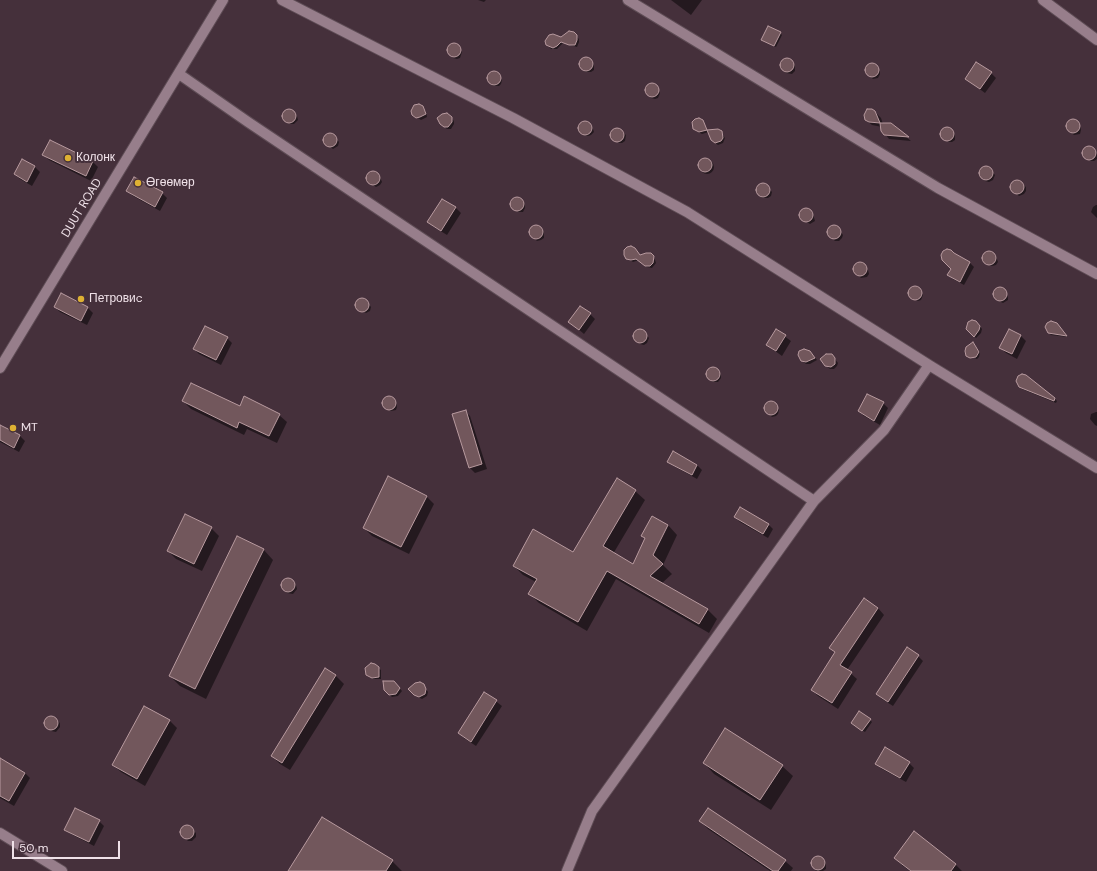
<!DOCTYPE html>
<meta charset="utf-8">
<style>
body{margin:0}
#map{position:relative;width:1097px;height:871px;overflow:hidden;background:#45303b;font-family:"DM Sans",sans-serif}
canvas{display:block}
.scale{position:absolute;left:12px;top:841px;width:108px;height:18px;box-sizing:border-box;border:2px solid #efe1e8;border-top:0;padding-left:5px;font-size:12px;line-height:14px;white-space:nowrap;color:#efe1e8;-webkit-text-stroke:3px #45303b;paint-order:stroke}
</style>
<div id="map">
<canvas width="1097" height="871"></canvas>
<div class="scale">50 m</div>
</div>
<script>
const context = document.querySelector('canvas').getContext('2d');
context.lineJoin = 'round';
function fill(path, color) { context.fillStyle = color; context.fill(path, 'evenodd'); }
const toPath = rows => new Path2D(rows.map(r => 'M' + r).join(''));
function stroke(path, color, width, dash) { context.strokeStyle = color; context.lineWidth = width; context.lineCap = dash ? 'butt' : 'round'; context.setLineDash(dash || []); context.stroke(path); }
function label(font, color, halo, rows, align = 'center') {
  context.font = font + ' "DM Sans",sans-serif'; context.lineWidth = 4; context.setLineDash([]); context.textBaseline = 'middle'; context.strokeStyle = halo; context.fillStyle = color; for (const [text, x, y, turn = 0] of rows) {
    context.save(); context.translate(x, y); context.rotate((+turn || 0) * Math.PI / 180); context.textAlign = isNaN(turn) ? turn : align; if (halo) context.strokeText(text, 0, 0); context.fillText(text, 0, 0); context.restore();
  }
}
const shadow = toPath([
 [478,0,486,0,484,2],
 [671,0,702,0,691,15],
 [573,33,579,39,579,42,577,47,563,43,557,49,551,49,546,43],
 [780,33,782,35,776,47,762,39],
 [453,45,458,46,462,52,460,58,457,59,453,58,448,52,449,46],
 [583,58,589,59,594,64,594,70,591,72,585,72,581,66,581,62],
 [784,60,790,60,795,65,795,71,792,74,786,73,782,67],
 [872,64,880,71,880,74,878,78,873,79,867,74,866,70,869,65],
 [493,72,496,73,502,80,501,84,499,86,493,86,488,80,488,76],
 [991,73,996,78,985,93,966,79],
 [651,85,654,85,660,93,658,98,655,99,651,98,646,92,647,86],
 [421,106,426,112,427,117,421,120,415,116],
 [873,110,881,118,883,124,891,124,911,141,889,139,885,134,882,127,872,125,867,121],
 [286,111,292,111,297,116,298,120,294,124,291,124,284,119,284,113],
 [451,118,454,121,454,124,451,129,447,129,444,126],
 [1074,120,1080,125,1081,130,1080,134,1074,135,1068,130,1067,126,1070,121],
 [694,121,702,121,708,131,722,134,725,138,723,143,718,145,712,140,709,132,702,134,698,132,693,126],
 [586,122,592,126,594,132,591,135,588,136,584,135,579,129,581,124],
 [945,128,948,128,955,134,955,140,952,142,949,142,943,137,942,133],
 [615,130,620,130,626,135,625,141,622,143,619,143,613,138,611,133],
 [329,134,334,136,339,142,338,146,333,149,325,143,324,140,326,136],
 [50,141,93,162,98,167,91,181,49,160,44,155],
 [1086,147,1092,148,1097,153,1097,159,1094,161,1091,161,1083,155],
 [22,160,35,167,40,172,32,186,20,179,15,174],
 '700 167a7 7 0 1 1 14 0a7 7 0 1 1-14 0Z',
 [985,167,989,168,995,175,993,180,989,182,985,181,981,175,982,169],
 [374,172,380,177,382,182,380,185,376,187,370,183,367,178,369,174],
 [1015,182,1020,182,1026,187,1026,191,1024,194,1019,196,1013,190,1012,184],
 [762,184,766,185,772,192,771,196,768,198,762,198,757,192,757,188],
 [128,191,162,193,167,198,160,211,133,196],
 [514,199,520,199,525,204,525,208,523,212,519,212,512,207,511,204],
 [443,200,456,208,461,213,447,235,434,227,429,222],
 [1096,205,1097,205,1097,218,1091,212,1093,207],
 [805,209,811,211,813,214,815,221,810,224,802,219,800,215,802,211],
 [537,226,544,232,544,238,541,240,537,241,534,238,530,232,532,227],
 [833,227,837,227,843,235,842,238,839,241,835,241,828,234,829,229],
 [949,250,970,263,974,267,964,285,953,279,949,275,952,269],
 [988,252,996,256,998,262,996,265,992,266,989,265,983,260,985,254],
 [650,254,655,260,656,263,652,268,647,267,639,260,633,262,627,258],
 [861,264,868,270,869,274,867,277,861,278,856,273,854,269,856,265],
 [914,287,918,288,923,295,921,300,918,301,910,296,909,292,911,289],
 [999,288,1002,289,1008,297,1008,300,1003,303,997,300,994,294,995,290],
 [61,295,88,308,93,313,87,325,60,312,55,307],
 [362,299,365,300,371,307,370,311,366,313,358,308,357,304,358,301],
 [590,314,595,319,584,334,570,322],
 [978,324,982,329,981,333,976,338,967,328],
 [1059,326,1067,337,1051,335,1049,333],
 [639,330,643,331,649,338,647,343,644,345,640,344,635,338,636,332],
 [776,330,791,341,782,356,767,345],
 [1009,330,1021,336,1026,341,1017,359,1006,353,1001,348],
 [227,338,232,343,221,365,199,354,194,349],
 [973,343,980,352,979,357,977,359,968,356],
 [808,350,817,360,810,364,806,364,800,359],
 [834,358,838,363,837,366,834,369,830,369,824,364],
 [710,369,715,369,721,374,721,378,718,382,712,382,707,376,707,372],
 [1026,376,1055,399,1057,401,1056,403,1022,389,1020,386],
 [867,396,883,403,888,408,880,425,864,416,859,411],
 [390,397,396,401,397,407,396,410,391,411,384,406,383,402,385,398],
 [183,401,240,408,279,415,287,422,277,443,247,429,244,435,191,409],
 [770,402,773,403,779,410,778,414,776,416,772,417,765,410,766,404],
 [465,411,470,416,487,469,475,473,470,468],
 [1096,412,1097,412,1097,426,1095,425,1090,419,1091,414],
 [0,426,20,436,25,441,19,452,0,442],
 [669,461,697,465,702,470,697,479,674,466],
 [635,491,645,500,613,554,634,565,668,525,677,535,663,565,672,574,661,584,707,609,717,619,709,633,616,579,587,631,539,603,530,594,536,582,523,575,514,566,574,553],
 [426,496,434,504,409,554,372,536,364,528],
 [735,517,768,524,773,529,768,538,740,522],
 [211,528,219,536,202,571,176,559,168,551],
 [263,549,273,560,206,699,180,686,170,676],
 [286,579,290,580,296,585,297,589,293,594,287,593,282,587,283,581],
 [878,608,884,615,847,670,857,679,838,709,818,696,812,690,835,653,831,648],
 [918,656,923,661,893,706,882,699,877,694],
 [378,668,381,670,381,679,373,679,366,672],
 [326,670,336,676,344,684,290,770,280,764,272,756],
 [394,682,402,691,398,696,392,697,385,690],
 [423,685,428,692,427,696,422,699,418,697,410,689],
 [485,693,502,706,476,746,464,738,459,733],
 [50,717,54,718,60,723,60,727,56,732,51,731,46,725,47,719],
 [169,720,177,728,145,786,121,772,113,765],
 [870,720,872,722,865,732,854,725],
 [704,763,782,766,793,776,771,810,714,774],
 [909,763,914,768,906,782,882,769,877,764],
 [0,766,25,773,30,778,14,806,0,798],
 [99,821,104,826,94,846,71,834,66,829],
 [700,821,785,861,793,868,791,871,770,871,708,829],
 [186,826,190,827,196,833,196,837,192,841,188,841,181,834,181,830],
 [914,833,956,865,962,871,910,871,903,866,895,858],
 [816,857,820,857,826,863,826,869,823,871,816,871,812,865,813,859],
 [392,861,402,871,289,871]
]);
const building = toPath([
 [768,26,781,32,774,46,761,40,768,26],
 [569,31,574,32,577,35,577,40,575,45,569,45,561,42,557,46,553,48,546,45,545,41,549,35,553,34,561,37,569,31],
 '447 50a7 7 0 1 1 14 0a7 7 0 1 1-14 0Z',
 '579 64a7 7 0 1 1 14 0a7 7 0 1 1-14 0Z',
 '780 65a7 7 0 1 1 14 0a7 7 0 1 1-14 0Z',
 [976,62,992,72,980,89,965,79,976,62],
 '865 70a7 7 0 1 1 14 0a7 7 0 1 1-14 0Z',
 '487 78a7 7 0 1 1 14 0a7 7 0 1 1-14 0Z',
 '645 90a7 7 0 1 1 14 0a7 7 0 1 1-14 0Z',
 [419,104,423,106,426,114,420,117,416,118,412,115,411,111,414,105,419,104],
 [867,109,872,109,875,111,880,123,891,123,909,137,884,135,881,131,880,123,869,122,865,120,864,115,867,109],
 '282 116a7 7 0 1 1 14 0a7 7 0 1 1-14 0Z',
 [447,113,452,117,452,122,448,127,444,127,440,124,437,118,442,114,447,113],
 [699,118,703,120,707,130,718,129,722,131,723,138,721,141,715,143,711,140,707,130,699,132,693,129,692,122,695,119,699,118],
 '1066 126a7 7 0 1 1 14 0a7 7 0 1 1-14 0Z',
 '578 128a7 7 0 1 1 14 0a7 7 0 1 1-14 0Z',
 '940 134a7 7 0 1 1 14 0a7 7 0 1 1-14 0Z',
 '610 135a7 7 0 1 1 14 0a7 7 0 1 1-14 0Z',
 '323 140a7 7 0 1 1 14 0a7 7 0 1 1-14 0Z',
 [50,140,93,161,86,176,42,155,50,140],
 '1082 153a7 7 0 1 1 14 0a7 7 0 1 1-14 0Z',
 '698 165a7 7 0 1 1 14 0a7 7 0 1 1-14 0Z',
 [22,159,35,166,27,182,14,174,22,159],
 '979 173a7 7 0 1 1 14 0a7 7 0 1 1-14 0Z',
 '366 178a7 7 0 1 1 14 0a7 7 0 1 1-14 0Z',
 [134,177,163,192,155,207,126,191,134,177],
 '1010 187a7 7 0 1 1 14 0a7 7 0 1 1-14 0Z',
 '756 190a7 7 0 1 1 14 0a7 7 0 1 1-14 0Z',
 '510 204a7 7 0 1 1 14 0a7 7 0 1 1-14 0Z',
 [442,199,456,207,441,231,427,222,442,199],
 '799 215a7 7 0 1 1 14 0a7 7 0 1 1-14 0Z',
 '827 232a7 7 0 1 1 14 0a7 7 0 1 1-14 0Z',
 '529 232a7 7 0 1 1 14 0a7 7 0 1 1-14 0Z',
 [631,246,635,248,640,255,646,253,651,253,654,256,653,263,650,266,645,266,636,259,631,260,626,259,624,255,624,250,627,247,631,246],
 [947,249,951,250,954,253,970,262,960,282,947,275,951,269,942,260,941,255,943,251,947,249],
 '982 258a7 7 0 1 1 14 0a7 7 0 1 1-14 0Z',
 '853 269a7 7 0 1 1 14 0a7 7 0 1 1-14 0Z',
 '908 293a7 7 0 1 1 14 0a7 7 0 1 1-14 0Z',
 '993 294a7 7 0 1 1 14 0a7 7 0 1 1-14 0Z',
 [61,293,88,307,81,321,54,307,61,293],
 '355 305a7 7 0 1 1 14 0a7 7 0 1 1-14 0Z',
 [580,306,591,313,579,330,568,322,580,306],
 [972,320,976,321,980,326,979,330,974,337,966,329,968,322,972,320],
 [1051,321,1057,323,1067,336,1048,333,1045,327,1047,323,1051,321],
 [205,326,228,337,216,360,193,349,205,326],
 [776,329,786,335,776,351,766,345,776,329],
 [1009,329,1021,335,1012,354,999,348,1009,329],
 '633 336a7 7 0 1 1 14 0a7 7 0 1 1-14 0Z',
 [973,342,979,352,976,357,970,358,966,356,965,351,966,347,973,342],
 [804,349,810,351,815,358,806,362,801,361,798,355,799,351,804,349],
 [826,354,832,354,835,358,835,364,831,367,825,366,820,359,826,354],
 '706 374a7 7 0 1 1 14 0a7 7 0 1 1-14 0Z',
 [1022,374,1026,375,1055,398,1054,401,1019,387,1016,381,1018,376,1022,374],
 [191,383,240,406,244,396,280,414,269,436,239,422,237,428,182,401,191,383],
 [867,394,884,402,874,421,858,411,867,394],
 '382 403a7 7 0 1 1 14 0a7 7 0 1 1-14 0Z',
 '764 408a7 7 0 1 1 14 0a7 7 0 1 1-14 0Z',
 [466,410,482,464,469,468,452,414,466,410],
 [0,425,20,435,14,448,0,440,0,425],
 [673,451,697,465,692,475,667,462,673,451],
 [388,476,427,496,401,547,363,528,388,476],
 [617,478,636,490,603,546,633,564,645,538,641,536,652,516,668,525,653,555,663,564,650,576,708,609,699,624,607,571,578,622,528,594,537,579,513,566,533,529,573,552,617,478],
 [740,507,769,524,763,534,734,517,740,507],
 [185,514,212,527,194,564,167,551,185,514],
 [237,536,264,549,195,689,169,676,237,536],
 '281 585a7 7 0 1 1 14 0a7 7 0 1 1-14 0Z',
 [864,598,878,608,840,665,852,672,832,703,811,690,835,652,829,648,864,598],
 [907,647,919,655,888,702,876,694,907,647],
 [371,663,375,664,379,667,379,677,372,678,366,675,365,668,371,663],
 [325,668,336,675,282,763,271,756,325,668],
 [383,681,394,681,400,688,396,694,389,695,384,690,383,681],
 [420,682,424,684,426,689,425,694,419,697,414,695,408,689,415,683,420,682],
 [484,692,497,700,471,742,458,733,484,692],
 [144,706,170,720,137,779,112,765,144,706],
 [859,711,871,719,862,731,851,723,859,711],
 '44 723a7 7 0 1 1 14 0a7 7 0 1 1-14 0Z',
 [725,728,783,765,760,800,703,763,725,728],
 [885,747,910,762,900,778,875,764,885,747],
 [0,758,25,773,9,801,0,796,0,758],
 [75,808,100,820,89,842,64,830,75,808],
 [708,808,786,860,778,871,773,871,699,821,708,808],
 [322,817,393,860,386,871,288,871,322,817],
 '180 832a7 7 0 1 1 14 0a7 7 0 1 1-14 0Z',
 [914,831,956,864,951,871,911,871,894,858,914,831],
 '811 863a7 7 0 1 1 14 0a7 7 0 1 1-14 0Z'
]);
const minor = toPath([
 [282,0,513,118,687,212,929,365,884,430,814,501,592,811,567,871],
 [628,0,938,188,1097,274],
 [179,74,248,122,814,501],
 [929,365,1097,468],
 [0,833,62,871]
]);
const secondary = toPath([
 [1043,0,1097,40],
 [0,368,223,0]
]);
const markers = [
 [68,158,4,"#deb133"],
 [138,183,4,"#deb133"],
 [81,299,4,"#deb133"],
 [13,428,4,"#deb133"]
];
const poiNames = [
 ["Колонк",76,158],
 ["Өгөөмөр",146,183],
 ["Петровиc",89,299],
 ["MT",21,428]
];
const streetNames = [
 ["DUUT ROAD",82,208,-59]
];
fill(shadow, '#0007');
fill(building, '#72575c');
stroke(building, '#b89a9f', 1);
stroke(minor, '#5e4c55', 12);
stroke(secondary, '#5e4c55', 12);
stroke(minor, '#977e8b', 10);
stroke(secondary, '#977e8b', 10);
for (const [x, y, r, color] of markers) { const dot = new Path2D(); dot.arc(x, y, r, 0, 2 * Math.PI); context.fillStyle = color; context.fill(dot); stroke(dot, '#45303b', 1.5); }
label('12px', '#efe1e8', '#45303b', poiNames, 'left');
label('12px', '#efe1e8', '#45303b', streetNames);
</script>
